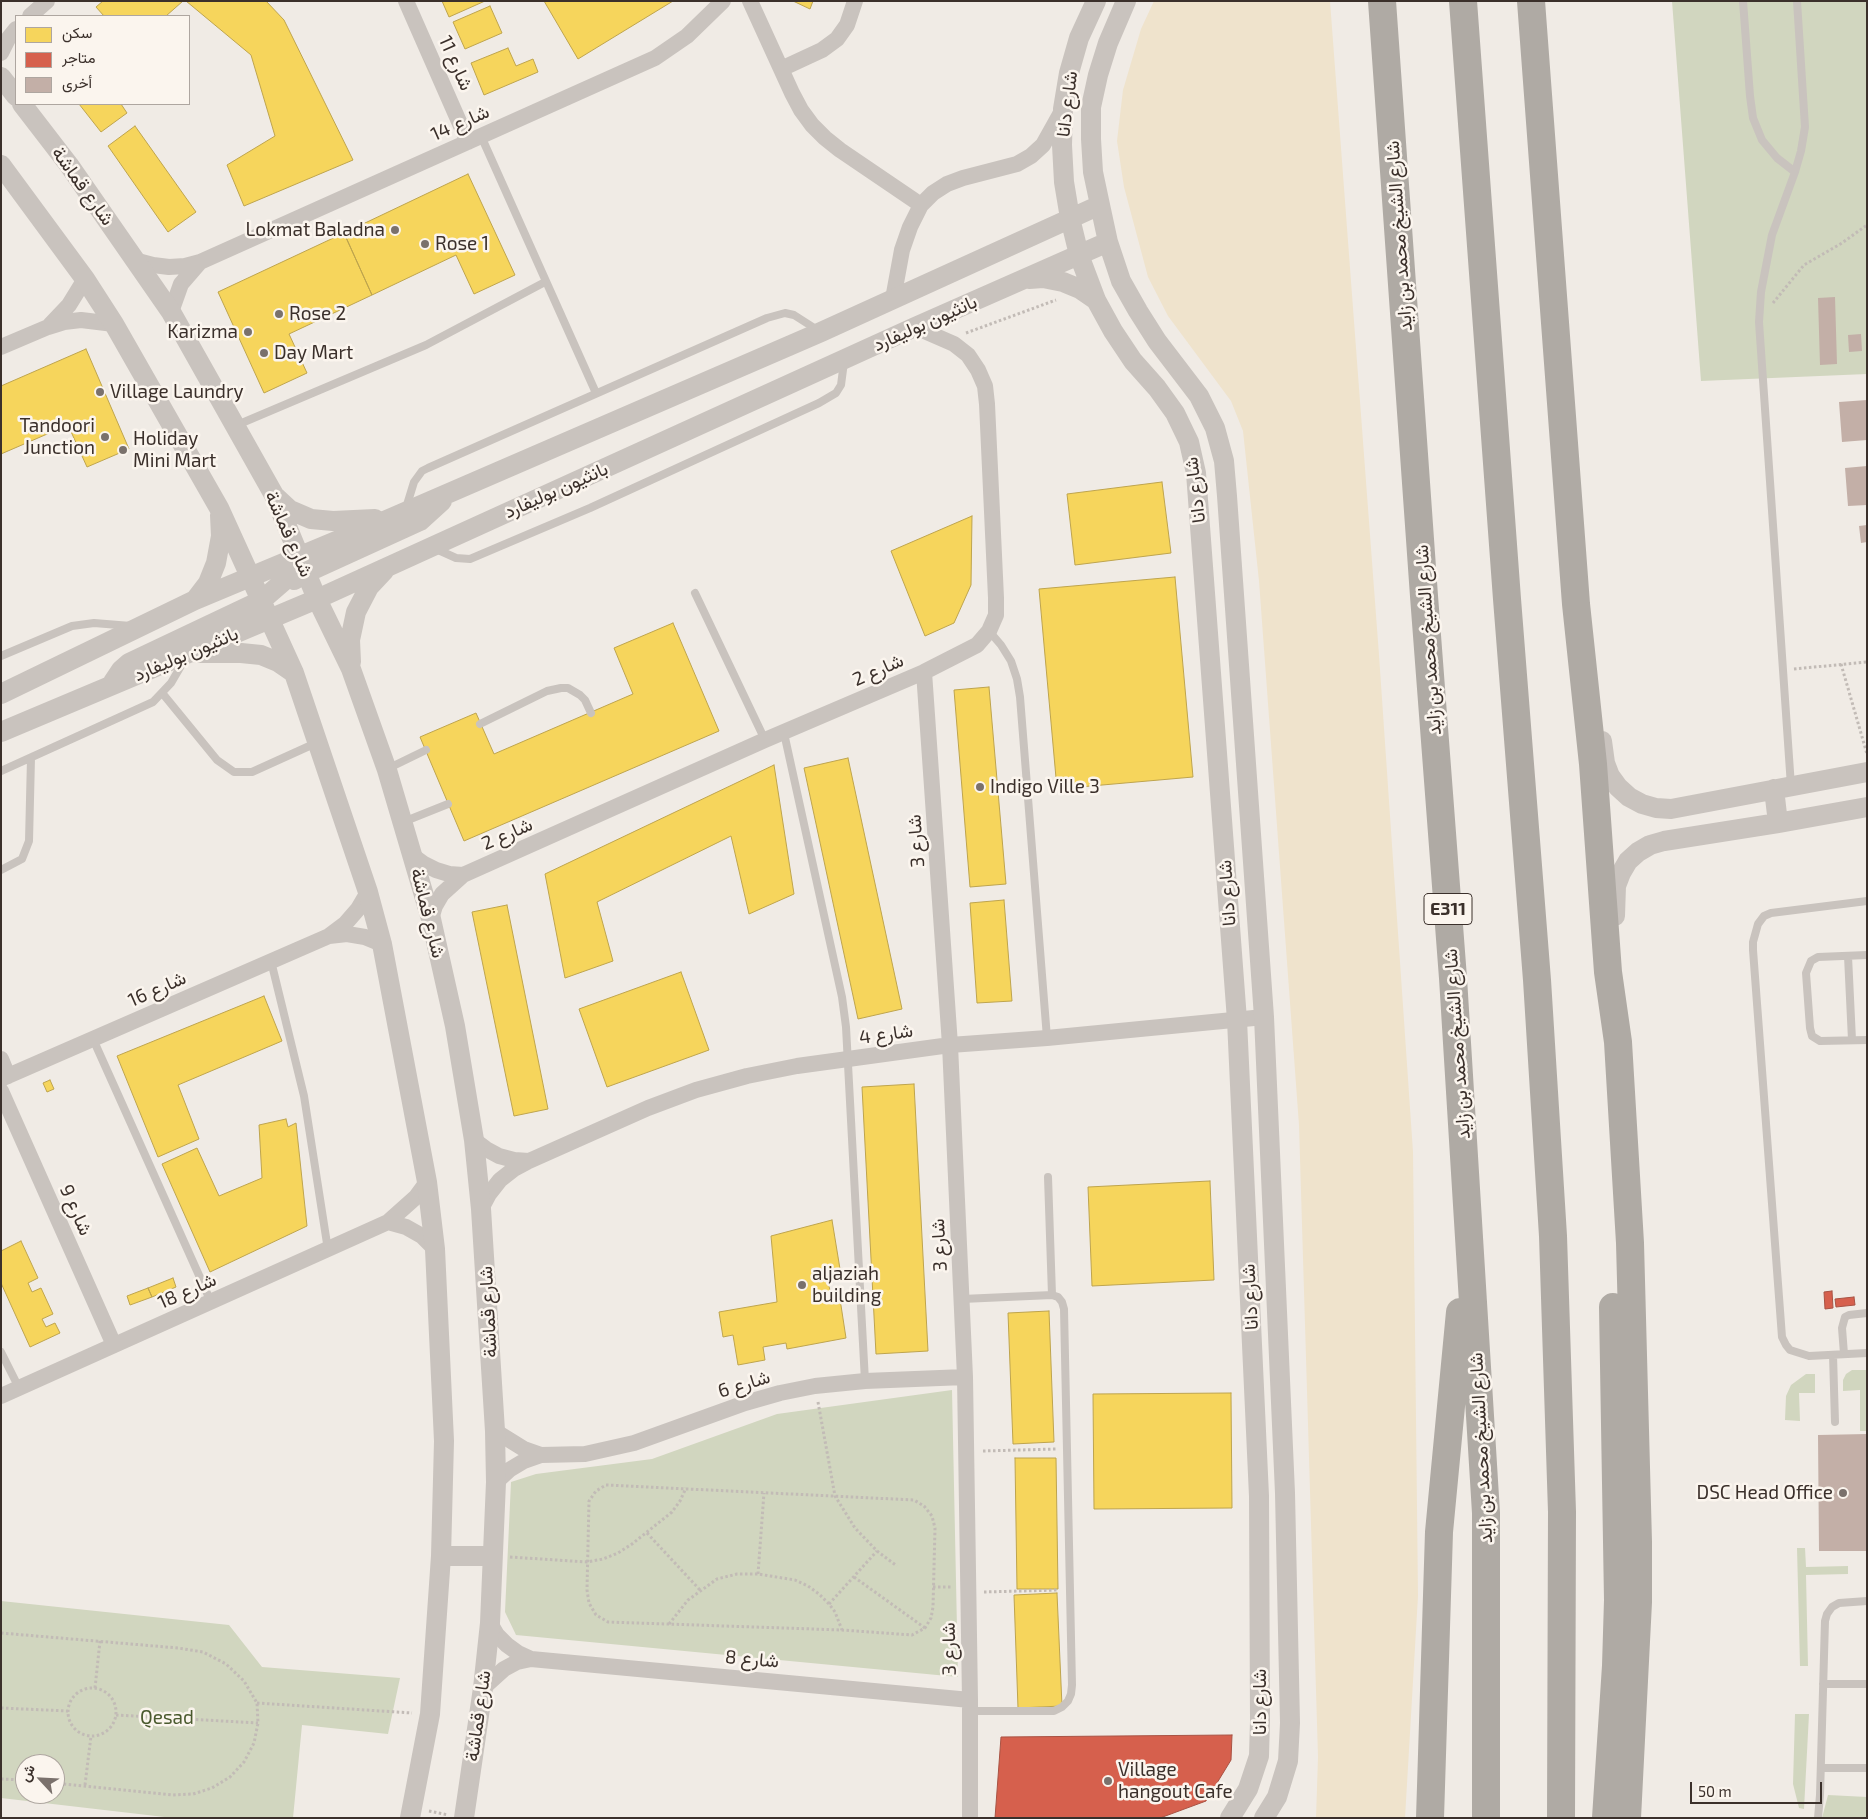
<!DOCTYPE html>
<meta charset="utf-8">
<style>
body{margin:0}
#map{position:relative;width:1868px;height:1819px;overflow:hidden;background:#f0ebe5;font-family:"Exo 2",Vazirmatn,sans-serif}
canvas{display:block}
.frame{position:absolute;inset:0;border:2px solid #3b302b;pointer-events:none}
.legend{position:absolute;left:15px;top:15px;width:175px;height:90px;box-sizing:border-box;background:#fbf5ee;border:1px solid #aea6a0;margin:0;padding:6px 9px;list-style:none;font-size:15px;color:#3b302b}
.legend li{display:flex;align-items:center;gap:10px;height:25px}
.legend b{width:25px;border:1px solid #aea6a0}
.north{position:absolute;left:15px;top:1754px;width:50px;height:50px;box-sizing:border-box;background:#fbf5ee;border:1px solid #aea6a0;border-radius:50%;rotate:295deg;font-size:14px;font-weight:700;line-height:20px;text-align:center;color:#3b302b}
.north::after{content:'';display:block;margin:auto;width:18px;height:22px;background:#7a716c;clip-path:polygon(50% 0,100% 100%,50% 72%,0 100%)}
.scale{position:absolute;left:1690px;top:1782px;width:132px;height:22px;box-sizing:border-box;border:2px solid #3b302b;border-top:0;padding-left:6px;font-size:15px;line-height:18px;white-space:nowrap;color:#3b302b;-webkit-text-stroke:4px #fbf5ee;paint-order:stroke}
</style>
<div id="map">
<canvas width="1868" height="1819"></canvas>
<div class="frame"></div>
<ul class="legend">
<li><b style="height:14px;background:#f6d55c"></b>سكن</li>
<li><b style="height:14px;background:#d6604d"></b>متاجر</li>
<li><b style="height:14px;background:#c3afa7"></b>أخرى</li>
</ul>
<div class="north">ش</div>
<div class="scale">50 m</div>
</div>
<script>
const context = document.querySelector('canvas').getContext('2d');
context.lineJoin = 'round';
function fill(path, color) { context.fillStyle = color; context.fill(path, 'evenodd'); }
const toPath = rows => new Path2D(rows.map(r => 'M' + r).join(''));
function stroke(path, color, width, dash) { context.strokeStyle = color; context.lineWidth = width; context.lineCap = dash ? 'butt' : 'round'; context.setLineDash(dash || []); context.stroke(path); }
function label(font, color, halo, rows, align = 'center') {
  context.font = font + ' "Exo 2",Vazirmatn,sans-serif'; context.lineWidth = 5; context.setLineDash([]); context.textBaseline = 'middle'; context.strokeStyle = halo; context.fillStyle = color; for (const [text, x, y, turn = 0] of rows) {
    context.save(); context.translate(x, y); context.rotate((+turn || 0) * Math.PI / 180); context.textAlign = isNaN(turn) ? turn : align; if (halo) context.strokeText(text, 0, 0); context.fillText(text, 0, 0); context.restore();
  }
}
const green = toPath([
 [1672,1,1867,1,1867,374,1701,381],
 [1852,1370,1867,1370,1867,1431,1860,1431,1860,1390,1843,1391,1843,1380,1846,1374],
 [1806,1374,1815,1374,1815,1393,1799,1393,1800,1421,1785,1420,1786,1396,1791,1385],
 [952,1390,958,1677,516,1635,505,1612,511,1482,536,1474,652,1459,777,1414],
 [1797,1548,1805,1548,1806,1567,1848,1566,1848,1574,1806,1575,1808,1666,1800,1666],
 [1,1601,229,1625,262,1667,400,1678,388,1734,302,1725,293,1818,173,1818,1,1798],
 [25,1764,55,1764,55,1794,25,1794],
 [1795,1714,1809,1714,1804,1809,1799,1808,1793,1784],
 [1828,1795,1867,1797,1867,1818,1822,1818]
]);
const sand = toPath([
 [1154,1,1330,1,1379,655,1413,1152,1418,1596,1405,1818,1316,1818,1318,1757,1299,1125,1259,581,1243,431,1231,401,1168,316,1148,277,1124,187,1117,141,1123,90,1141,29]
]);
const homes = toPath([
 [103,1,183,1,166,16,104,16,96,7,103,1],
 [186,1,266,1,284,20,353,160,244,206,227,165,275,136,251,55,186,1],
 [442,1,485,1,449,17,442,1],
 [544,1,673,1,578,59,544,1],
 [793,1,813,1,810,9,793,1],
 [490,6,502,33,465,49,453,22,490,6],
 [508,48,516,66,533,59,538,72,484,95,471,63,508,48],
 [79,104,121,104,127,113,101,132,79,104],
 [135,126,196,212,168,232,108,146,135,126],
 [468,174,515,275,474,294,456,255,372,295,344,233,468,174],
 [344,233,372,295,289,334,307,373,264,393,218,292,344,233],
 [86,349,129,449,87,467,68,425,1,454,1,386,86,349],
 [1162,482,1171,553,1075,565,1067,494,1162,482],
 [972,516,971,585,954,623,925,636,891,551,972,516],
 [1175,577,1193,777,1057,789,1039,589,1175,577],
 [673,623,719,731,464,841,420,737,476,713,494,754,633,694,614,648,673,623],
 [989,687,1006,884,970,887,954,690,989,687],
 [848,758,902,1009,858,1019,804,768,848,758],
 [774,765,794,894,749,914,731,836,597,902,613,961,565,978,545,874,774,765],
 [1004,900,1012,1001,977,1003,970,903,1004,900],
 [507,905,548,1109,514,1116,472,912,507,905],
 [681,972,709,1050,607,1087,579,1009,681,972],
 [264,996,282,1041,178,1085,199,1139,158,1157,117,1056,264,996],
 [50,1080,54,1089,47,1092,43,1083,50,1080],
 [914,1084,928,1351,876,1354,862,1087,914,1084],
 [286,1119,288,1127,296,1123,307,1226,210,1272,162,1164,197,1148,219,1196,262,1178,259,1125,286,1119],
 [1210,1181,1214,1280,1092,1286,1088,1187,1210,1181],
 [832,1220,840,1269,826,1272,832,1300,840,1299,846,1338,787,1349,786,1343,763,1347,765,1360,738,1365,733,1335,723,1337,719,1312,777,1302,771,1236,832,1220],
 [21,1241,38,1278,28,1283,32,1292,41,1288,53,1314,42,1319,46,1327,55,1323,60,1333,30,1347,1,1283,1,1251,21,1241],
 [173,1278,176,1287,152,1297,148,1288,173,1278],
 [148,1288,152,1297,130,1305,127,1296,148,1288],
 [1049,1311,1054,1442,1013,1444,1008,1313,1049,1311],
 [1231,1393,1232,1508,1094,1509,1093,1394,1231,1393],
 [1015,1458,1056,1458,1058,1589,1017,1589,1015,1458],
 [1057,1593,1062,1706,1018,1708,1014,1595,1057,1593]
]);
const shops = toPath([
 [1832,1291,1833,1308,1825,1309,1824,1292,1832,1291],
 [1854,1297,1855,1305,1836,1307,1835,1299,1854,1297],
 [1232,1735,1231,1760,1206,1801,1160,1818,995,1818,1001,1737,1232,1735]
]);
const building = toPath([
 [1835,297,1837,364,1820,365,1818,298],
 [1861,334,1862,351,1849,352,1848,335],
 [1867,400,1867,440,1842,442,1839,402],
 [1867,466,1867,505,1848,506,1845,468],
 [1867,525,1867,542,1861,543,1859,526],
 [1867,1434,1867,1551,1819,1551,1818,1435]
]);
const path = toPath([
 [1773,303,1804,265,1842,243,1867,225],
 [966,333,1056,300],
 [1841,664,1867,754],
 [1794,669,1867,662],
 [818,1402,835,1496,855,1528,877,1551,897,1566],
 [983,1451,1056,1449],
 [606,1485,914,1500,924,1506,932,1516,935,1528,933,1607,931,1618,925,1628,912,1635,842,1630,608,1622,596,1615,589,1603,587,1590,589,1501,596,1491,606,1485],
 [647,1533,700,1590],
 [510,1557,587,1562,603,1559,618,1553,632,1544,672,1512,680,1501,686,1488],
 [758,1574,764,1493],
 [854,1577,925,1628],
 [933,1587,953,1587],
 [984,1592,1058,1590],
 [829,1604,877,1551],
 [669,1624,688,1600,717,1579,737,1574,758,1574,795,1580,808,1586,819,1594,829,1604,835,1612,842,1630],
 [1,1633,178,1648,203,1652,226,1664,244,1681,257,1703,258,1723,254,1743,244,1762,230,1777,212,1788,193,1794,172,1795,55,1783],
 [95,1688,100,1641],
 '68 1712a24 24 0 1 1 48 0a24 24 0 1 1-48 0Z',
 [257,1703,412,1713],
 [1,1708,68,1711],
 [116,1715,258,1723],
 [1,1779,25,1780],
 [85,1785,91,1736],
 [429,1811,448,1815]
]);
const service = toPath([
 [1743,1,1750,96,1753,118,1762,140,1777,158,1795,172],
 [481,136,596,393],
 [237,425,426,345,545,282],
 [406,508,414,482,422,471,428,468,767,318,785,313,794,315,819,331],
 [436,549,456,558,470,559,590,508,819,403,836,393,841,385,844,362],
 [695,593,765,740],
 [989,631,1001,645,1011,661,1017,679,1020,697,1047,1038],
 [1,656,72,626,94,623,131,626],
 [163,694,217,760,234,772,252,772,316,743],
 [480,724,547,691,561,688,568,688,580,695,585,700,591,713],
 [784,733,842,997,846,1027,865,1381],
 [387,769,426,750],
 [1,771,153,702,171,683,185,659],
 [1791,786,1759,322,1761,292,1772,235,1795,172,1801,151,1805,127,1797,1],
 [403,822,448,804],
 [1,870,22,859,29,841,31,758],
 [1867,901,1771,913,1764,916,1758,924,1753,942,1753,950,1782,1337,1786,1345,1790,1350,1809,1356,1867,1353],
 [1867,955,1818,957,1811,961,1806,973,1810,1028,1812,1036,1820,1041,1867,1040],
 [1848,956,1852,1040],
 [271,961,304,1096,328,1250],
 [93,1039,211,1302],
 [1048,1177,1052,1295],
 [962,1299,1052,1295,1058,1297,1062,1302,1064,1309,1072,1685,1071,1694,1068,1701,1062,1707,1054,1711,970,1711],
 [1,1352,19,1388],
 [1844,1354,1842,1328,1845,1317,1849,1315,1867,1313],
 [1833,1355,1835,1422],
 [1823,1684,1867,1684],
 [1821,1768,1867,1768],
 [1818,1818,1820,1795,1825,1621,1827,1614,1832,1607,1839,1603,1867,1601]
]);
const minor = toPath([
 [406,1,468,142],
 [750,1,792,93,801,110,812,125,825,138,840,150,921,205],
 [30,16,47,1],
 [1,53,8,39,16,29],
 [781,69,822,50,837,39,847,25,855,1],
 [138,261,153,265,169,267,185,266,200,262,655,58,687,36,723,1],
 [893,299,902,250,910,227,921,205,933,193,947,184,963,178,1017,164,1031,156,1043,145,1062,111],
 [171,312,181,284,200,262],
 [50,325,69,305,85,279],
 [1,347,48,327,64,322,81,320,114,324],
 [924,672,950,1045,965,1377,970,1700,970,1818],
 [413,856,424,864,436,870,449,874,463,875],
 [431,919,435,906,442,894,463,875,765,740,924,672,977,645,989,631,996,615,996,598,987,404,985,386,978,370,968,355,954,344,915,327],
 [329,936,347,934,365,937,382,944],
 [1,1059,8,1076],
 [1,1079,329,936,345,924,358,909,368,892],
 [1,1091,114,1345],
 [474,1140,486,1149,499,1156,514,1160,529,1161],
 [481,1209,489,1194,500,1180,514,1169,529,1161,648,1108,696,1090,747,1076,797,1066,950,1045,1047,1038,1264,1017],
 [388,1222,406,1227,422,1236,435,1249],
 [1,1396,388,1222,416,1197,427,1182],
 [495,1431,524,1449,541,1455,585,1454,634,1443,745,1403,780,1393,815,1386,865,1381,965,1377],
 [496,1482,509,1470,524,1461,541,1455],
 [490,1623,497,1635,507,1645,518,1653,531,1659],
 [483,1688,504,1669,517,1662,531,1659,970,1700]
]);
const tertiary = toPath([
 [1096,1,1079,38,1069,73,1063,109,1062,145,1064,182,1070,218,1079,255,1096,300,1113,331,1133,361,1157,388,1175,413,1189,442,1196,473,1237,1020,1259,1496,1260,1721,1259,1756,1248,1789,1230,1818],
 [1126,1,1108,43,1098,75,1091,107,1091,139,1093,172,1100,205,1108,242,1121,281,1138,311,1157,341,1199,396,1215,428,1224,461,1227,496,1264,1017,1285,1493,1290,1723,1288,1761,1277,1797,1264,1818],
 [1,77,16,96],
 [22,104,69,165,171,312,274,495,317,599,351,669,387,770,431,919,455,1026,474,1140,481,1209,495,1431,496,1482,490,1623,483,1688,464,1818],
 [1,165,85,279,114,324,219,508,294,673,368,892,382,944,427,1182,435,1249,444,1441,441,1556,430,1714,410,1818],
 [1029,279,1043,278,1063,282,1080,289,1096,300],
 [276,497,290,510,311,519,333,521,375,519],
 [294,580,306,573,420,521,442,501],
 [195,600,208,583,216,563,221,536,220,515],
 [197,653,241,653,261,655,278,662,294,673],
 [351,662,350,640,356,612,369,587,384,571],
 [113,682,121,670,129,663,262,600,284,581,293,570,299,556],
 [1,694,195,600,389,519,821,332,1100,205],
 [1,732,317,599,915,327,1108,242],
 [1602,741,1605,763,1610,776,1618,787,1629,797,1642,804,1656,808,1671,809,1867,772],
 [1774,789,1778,823],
 [1615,916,1616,886,1621,873,1628,861,1638,852,1650,845,1664,841,1778,823,1867,807],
 [441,1556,492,1556]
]);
const motorway = toPath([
 [1382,1,1424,596,1453,978,1486,1513,1486,1818],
 [1463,1,1507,599,1537,980,1553,1236,1562,1512,1561,1818],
 [1531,1,1576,604,1593,764,1608,972,1618,1042,1630,1243,1638,1542,1638,1602,1627,1818],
 [1430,1818,1439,1532,1460,1312],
 [1606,1818,1616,1666,1618,1600,1613,1307]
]);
const markers = [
 [395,230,5,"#7a716c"],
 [425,244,5,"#7a716c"],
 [279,314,5,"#7a716c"],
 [248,332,5,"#7a716c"],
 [264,353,5,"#7a716c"],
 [100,392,5,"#7a716c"],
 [105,437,5,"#7a716c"],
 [123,450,5,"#7a716c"],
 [980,787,5,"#7a716c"],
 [802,1285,5,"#7a716c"],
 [1843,1493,5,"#7a716c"],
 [1108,1781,5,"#7a716c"]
];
const shields = [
 [1448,909,48]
];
const shieldNames = [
 ["E311",1448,909]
];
const streetNames = [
 ["شارع 11",456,63,66],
 ["شارع دانا",1067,104,-83],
 ["شارع 14",460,123,-24],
 ["شارع قماشة",83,186,54],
 ["شارع الشيخ محمد بن زايد",1399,236,-94],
 ["بانثيون بوليفارد",925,323,-24],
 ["بانثيون بوليفارد",556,490,-24],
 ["شارع دانا",1195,490,-97],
 ["شارع قماشة",289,534,66],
 ["شارع الشيخ محمد بن زايد",1428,640,-94],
 ["بانثيون بوليفارد",186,654,-23],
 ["شارع 2",878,670,-24],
 ["شارع 2",507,834,-24],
 ["شارع 3",916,841,-94],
 ["شارع دانا",1227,893,-94],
 ["شارع قماشة",428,913,76],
 ["شارع 16",157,989,-24],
 ["شارع 4",886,1034,-8],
 ["شارع الشيخ محمد بن زايد",1457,1044,-94],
 ["شارع 9",76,1210,66],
 ["شارع 3",939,1245,-93],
 ["شارع 18",187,1291,-24],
 ["شارع دانا",1250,1297,-93],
 ["شارع قماشة",488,1312,-93],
 ["شارع 6",744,1384,-17],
 ["شارع الشيخ محمد بن زايد",1481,1448,-93],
 ["شارع 3",949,1649,-91],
 ["شارع 8",752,1659,5],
 ["شارع دانا",1260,1702,-90],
 ["شارع قماشة",478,1716,-82]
];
const poiNames = [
 ["Lokmat Baladna",385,230,"right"],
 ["Rose 1",435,244],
 ["Rose 2",289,314],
 ["Karizma",238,332,"right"],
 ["Day Mart",274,353],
 ["Village Laundry",110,392],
 ["Tandoori",95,426,"right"],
 ["Junction",95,448,"right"],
 ["Holiday",133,439],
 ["Mini Mart",133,461],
 ["Indigo Ville 3",990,787],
 ["aljaziah",812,1274],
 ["building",812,1296],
 ["DSC Head Office",1833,1493,"right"],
 ["Village",1118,1770],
 ["hangout Cafe",1118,1792]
];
const parkNames = [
 ["Qesad",167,1718]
];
fill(green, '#d1d6bf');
fill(sand, '#efe3cc');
fill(homes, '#f6d55c');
stroke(homes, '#bea44d', 1);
fill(shops, '#d6604d');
stroke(shops, '#a85243', 1);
fill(building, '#c3afa7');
stroke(path, '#c2bbb6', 3, [2.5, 2.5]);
stroke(service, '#c9c3be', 8);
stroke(minor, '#c9c3be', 16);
stroke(tertiary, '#c9c3be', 20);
stroke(motorway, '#afaaa4', 28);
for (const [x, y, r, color] of markers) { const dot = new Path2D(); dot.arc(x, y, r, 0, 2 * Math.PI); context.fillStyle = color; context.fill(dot); stroke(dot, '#fbf5ee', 2); }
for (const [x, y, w] of shields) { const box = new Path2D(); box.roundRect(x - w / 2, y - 15.5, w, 31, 4); context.fillStyle = '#fbf5ee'; context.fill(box); stroke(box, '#3b302b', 1); }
label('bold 18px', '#3b302b', null, shieldNames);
label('19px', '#3b302b', '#fbf5ee', streetNames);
label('19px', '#3b302b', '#fbf5ee', poiNames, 'left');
label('19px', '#4a5a2e', '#fbf5ee', parkNames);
</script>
